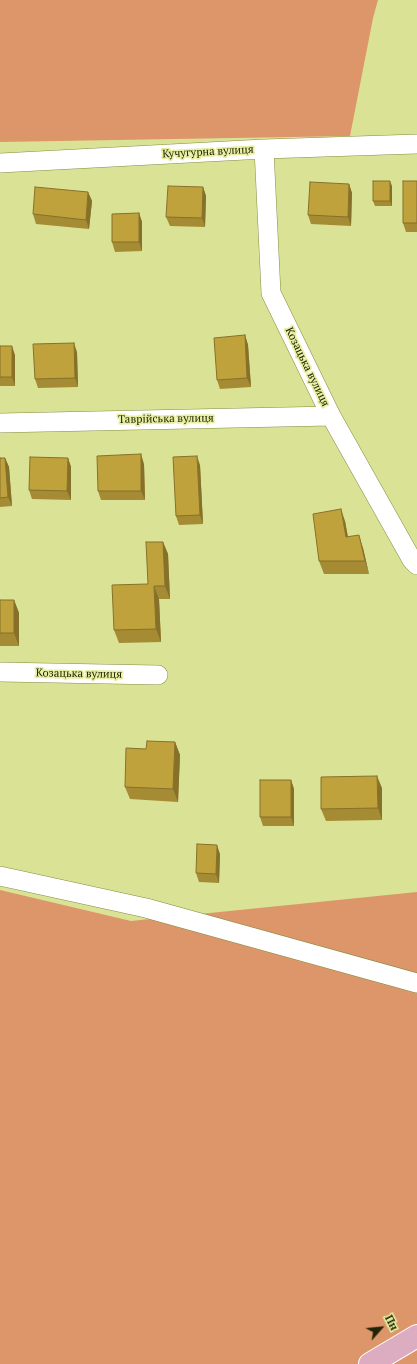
<!DOCTYPE html>
<meta charset="utf-8">
<style>
body{margin:0}
#map{position:relative;width:417px;height:1364px;overflow:hidden;background:#dae296;font-family:"PT Serif",serif}
canvas{display:block}
.north{position:absolute;left:361px;top:1308px;width:40px;height:40px;-webkit-text-stroke:3px #e7efa2;paint-order:stroke;rotate:63deg;font-size:11px;font-weight:700;line-height:16px;text-align:center;color:#222405}
.north::after{content:'';display:block;margin:auto;width:14px;height:18px;background:#222405;clip-path:polygon(50% 0,100% 100%,50% 72%,0 100%)}
</style>
<div id="map">
<canvas width="417" height="1364"></canvas>
<div class="north">Пн</div>
</div>
<script>
const context = document.querySelector('canvas').getContext('2d');
context.lineJoin = 'round';
function fill(path, color) { context.fillStyle = color; context.fill(path, 'evenodd'); }
const toPath = rows => new Path2D(rows.map(r => 'M' + r).join(''));
function stroke(path, color, width, dash) { context.strokeStyle = color; context.lineWidth = width; context.lineCap = dash ? 'butt' : 'round'; context.setLineDash(dash || []); context.stroke(path); }
function label(font, color, halo, rows, align = 'center') {
  context.font = font + ' "PT Serif",serif'; context.lineWidth = 3.5; context.setLineDash([]); context.textBaseline = 'middle'; context.strokeStyle = halo; context.fillStyle = color; for (const [text, x, y, turn = 0] of rows) {
    context.save(); context.translate(x, y); context.rotate((+turn || 0) * Math.PI / 180); context.textAlign = isNaN(turn) ? turn : align; if (halo) context.strokeText(text, 0, 0); context.fillText(text, 0, 0); context.restore();
  }
}
const green = toPath([
 [0,0,378,0,373,18,350,136,0,142],
 [0,890,131,921,417,892,417,1364,0,1364]
]);
const minor = toPath([
 [264,149,271,293,331,416,412,560,417,565],
 [0,163,264,149,417,144],
 [0,423,331,416],
 [0,672,158,675],
 [0,876,146,908,417,983]
]);
const major = toPath([
 [370,1364,417,1336]
]);
const wall = toPath([
 [417,181,417,232,406,232,403,223],
 [349,184,352,193,351,226,311,224,308,215],
 [392,186,392,206,375,206,373,201],
 [203,187,206,196,205,227,170,226,166,217],
 [88,192,92,201,89,229,36,224,33,214],
 [139,213,142,222,142,251,115,252,112,242],
 [245,335,248,345,251,387,220,389,217,380],
 [0,346,15,355,15,386,0,386],
 [77,352,78,387,38,388,35,379],
 [0,458,5,458,9,467,12,506,0,507],
 [68,458,71,467,71,500,32,499,29,490],
 [144,464,145,500,101,500,98,491],
 [200,465,203,524,179,525,176,516],
 [345,521,348,537,363,548,369,574,324,574,319,561],
 [163,542,168,554,170,599,159,599,161,642,119,643,114,630,148,584],
 [0,600,14,600,19,613,19,646,0,646],
 [175,742,180,755,178,802,130,799,125,787,146,749],
 [291,780,294,789,294,826,263,826,260,817],
 [382,788,382,820,326,821,321,809],
 [220,854,219,883,199,882,196,873]
]);
const shadedWall = toPath([
 [390,181,392,186,392,206,390,201],
 [349,184,352,193,351,226,348,217],
 [203,187,206,196,205,227,202,218],
 [88,192,92,201,89,229,86,220],
 [139,213,142,222,142,251,139,242],
 [245,335,248,345,251,387,247,378],
 [74,343,77,352,78,387,75,378],
 [12,346,15,355,15,386,12,377],
 [141,454,144,464,145,500,141,491],
 [197,456,200,465,203,524,200,515],
 [5,458,9,467,12,506,8,497],
 [68,458,71,467,71,500,67,491],
 [341,509,345,521,350,549,346,537],
 [359,535,363,548,369,574,365,561],
 [163,542,168,554,170,599,165,586],
 [154,586,159,599,161,642,156,629],
 [14,600,19,613,19,646,14,633],
 [175,742,180,755,178,802,173,789],
 [377,776,382,788,382,820,378,808],
 [291,780,294,789,294,826,291,817],
 [217,845,220,854,219,883,216,874]
]);
const building = toPath([
 [373,181,390,181,390,201,373,201,373,181],
 [403,181,417,181,417,223,403,223,403,181],
 [310,182,349,184,348,217,308,215,310,182],
 [168,186,203,187,202,218,166,217,168,186],
 [35,187,88,192,86,220,33,214,35,187],
 [139,213,139,242,112,242,112,214,139,213],
 [245,335,247,378,217,380,214,338,245,335],
 [74,343,75,378,35,379,33,344,74,343],
 [0,346,12,346,12,377,0,377,0,346],
 [141,454,141,491,98,491,97,456,141,454],
 [197,456,200,515,176,516,173,457,197,456],
 [30,457,68,458,67,491,29,490,30,457],
 [0,458,5,458,8,497,0,498,0,458],
 [341,509,346,537,359,535,365,561,319,561,313,514,341,509],
 [146,542,163,542,165,586,154,586,156,629,114,630,112,585,148,584,146,542],
 [0,600,14,600,14,633,0,633,0,600],
 [147,741,175,742,173,789,125,787,126,748,146,749,147,741],
 [377,776,378,808,321,809,321,777,377,776],
 [260,780,291,780,291,817,260,817,260,780],
 [197,844,217,845,216,874,196,873,197,844]
]);
const streetNames = [
 ["Кучугурна вулиця",208,152,-3],
 ["Козацька вулиця",307,367,64],
 ["Таврійська вулиця",166,419,-1],
 ["Козацька вулиця",79,674,1]
];
fill(green, '#dc9669');
stroke(minor, '#868c42', 20);
stroke(major, '#fff', 24);
stroke(minor, '#fff', 19);
stroke(major, '#dcacc1', 22);
fill(wall, '#a58b34');
fill(shadedWall, '#86712a');
fill(building, '#c0a23c');
stroke(building, '#86712a', 1);
label('11px', '#222405', '#e7efa2', streetNames);
</script>
